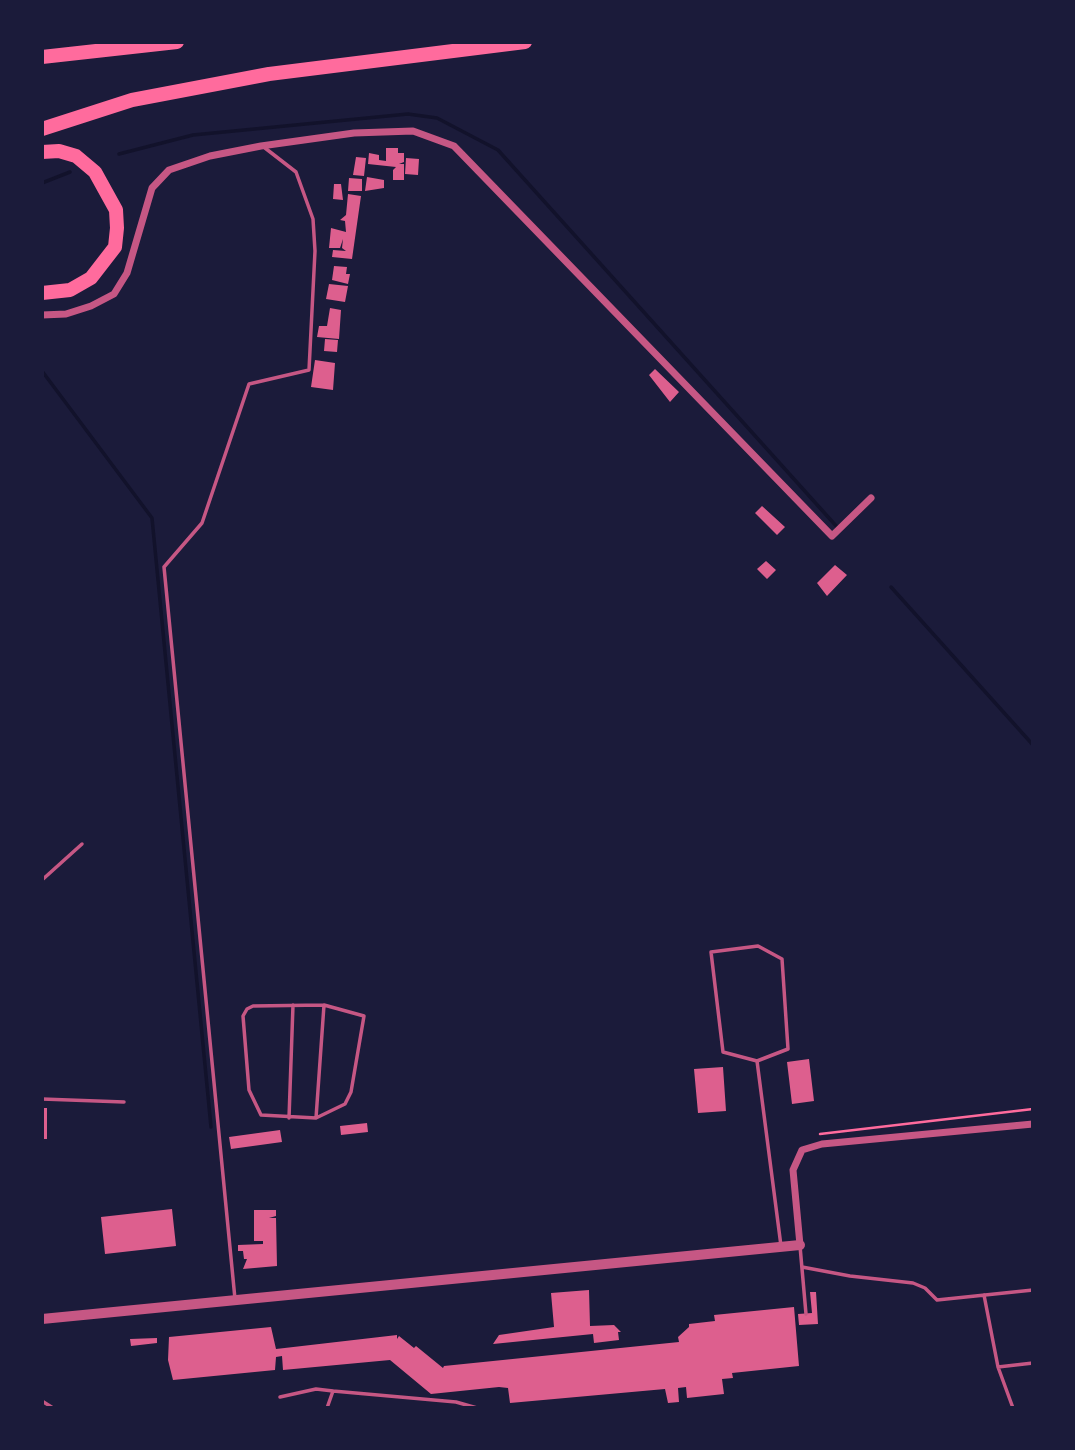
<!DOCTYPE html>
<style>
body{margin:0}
#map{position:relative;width:1075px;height:1450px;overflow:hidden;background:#1b1b3a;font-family:"Exo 2",sans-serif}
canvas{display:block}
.frame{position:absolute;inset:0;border:44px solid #1b1b3a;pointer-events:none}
</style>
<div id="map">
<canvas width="1075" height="1450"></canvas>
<div class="frame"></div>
</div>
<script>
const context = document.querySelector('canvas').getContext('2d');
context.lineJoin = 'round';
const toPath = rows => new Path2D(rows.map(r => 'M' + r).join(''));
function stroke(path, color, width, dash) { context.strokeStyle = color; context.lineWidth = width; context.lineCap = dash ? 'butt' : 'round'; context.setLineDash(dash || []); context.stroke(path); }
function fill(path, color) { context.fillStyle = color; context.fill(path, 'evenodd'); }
const stream = toPath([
 [119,154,193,135,408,114,437,118,498,150,838,528],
 [42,183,70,172],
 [42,371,152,518,211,1127],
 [891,587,1033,745]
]);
const building = toPath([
 [386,148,398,148,398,153,404,153,404,162,399,164,404,164,404,180,393,180,393,170,396,167,368,164,369,153,379,155,379,160,386,161],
 [356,157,366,158,364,176,353,175],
 [406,158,419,159,418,175,405,174],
 [367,177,384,180,384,188,365,191],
 [349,178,362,179,362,191,348,191],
 [334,184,341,184,343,200,333,199],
 [348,194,361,196,352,259,332,257,333,250,346,251,342,248,343,239,340,248,329,248,331,228,346,232,345,221,340,220,346,215],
 [334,266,347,267,346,274,350,274,348,284,332,280],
 [329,284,348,286,345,302,326,299],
 [330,308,341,310,339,339,317,337,319,326,327,326],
 [325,339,338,340,337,352,324,351],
 [315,360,335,363,333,390,311,387],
 [655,369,679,392,670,402,649,375],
 [762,506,785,527,777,535,755,513],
 [766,561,776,570,767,579,757,569],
 [835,565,847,575,827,596,817,583],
 [809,1059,814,1101,792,1104,787,1062],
 [723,1067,726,1111,698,1113,694,1069],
 [42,1108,47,1108,47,1139,42,1139],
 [367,1123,368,1132,341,1135,340,1126],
 [280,1130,282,1142,231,1149,229,1137],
 [172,1209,176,1246,105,1254,101,1217],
 [254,1210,276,1210,276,1216,269,1218,276,1218,277,1266,243,1269,247,1259,244,1259,243,1251,238,1251,238,1245,263,1244,263,1241,254,1241],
 [589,1290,590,1326,614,1325,621,1332,618,1332,619,1340,594,1343,593,1334,493,1344,499,1335,554,1327,551,1293],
 [810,1292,816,1292,818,1324,799,1325,798,1314,812,1313],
 [794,1307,799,1366,732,1373,733,1378,722,1379,724,1394,687,1398,686,1387,678,1388,679,1402,668,1403,665,1389,510,1403,508,1388,499,1387,431,1394,390,1360,283,1370,282,1356,276,1357,275,1370,173,1380,168,1360,169,1337,271,1327,276,1349,397,1335,397,1339,399,1336,414,1348,416,1346,443,1368,444,1366,679,1342,678,1337,689,1327,689,1324,715,1321,714,1315],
 [157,1338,157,1343,131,1346,130,1339]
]);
const path = toPath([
 [820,1134,1033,1109]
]);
const service = toPath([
 [42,880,82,844],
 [758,946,782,959,788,1049,757,1061,723,1052,711,952,758,946],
 [324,1005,364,1016,351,1092,345,1104,316,1118,261,1115,249,1090,243,1016,247,1009,253,1006,324,1005],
 [757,1061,781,1246],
 [42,1099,124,1102],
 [289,1118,293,1005],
 [316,1118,324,1005],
 [800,1246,806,1314],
 [802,1267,850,1276,913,1283,925,1288,937,1300,1033,1290],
 [984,1295,998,1367,1013,1408],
 [235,1299,164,567,202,523,249,384,309,370,315,251,313,219,296,172,265,148],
 [998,1367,1033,1363],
 [280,1397,316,1389,333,1391],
 [42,1401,53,1408],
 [327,1408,333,1391,456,1402,477,1408]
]);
const minor = toPath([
 [42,315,66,314,91,306,114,294,127,273,152,188,169,170,210,156,261,146,354,133,413,131,454,146,832,536,871,498],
 [800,1245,793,1170,802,1150,822,1144,1033,1124]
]);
const tertiary = toPath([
 [42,1319,800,1245]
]);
const motorway = toPath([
 [42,57,177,42],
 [42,129,132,100,269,74,525,42],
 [42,152,59,151,76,156,95,172,116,210,117,228,115,247,91,278,70,290,42,293]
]);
stroke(stream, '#12122b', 3.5);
fill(building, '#dd5f8e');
stroke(path, '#ff6b9d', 2.5);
stroke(service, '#c65784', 3.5);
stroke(minor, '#c65784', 7);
stroke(tertiary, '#c65784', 10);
stroke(motorway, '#ff6b9d', 14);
</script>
